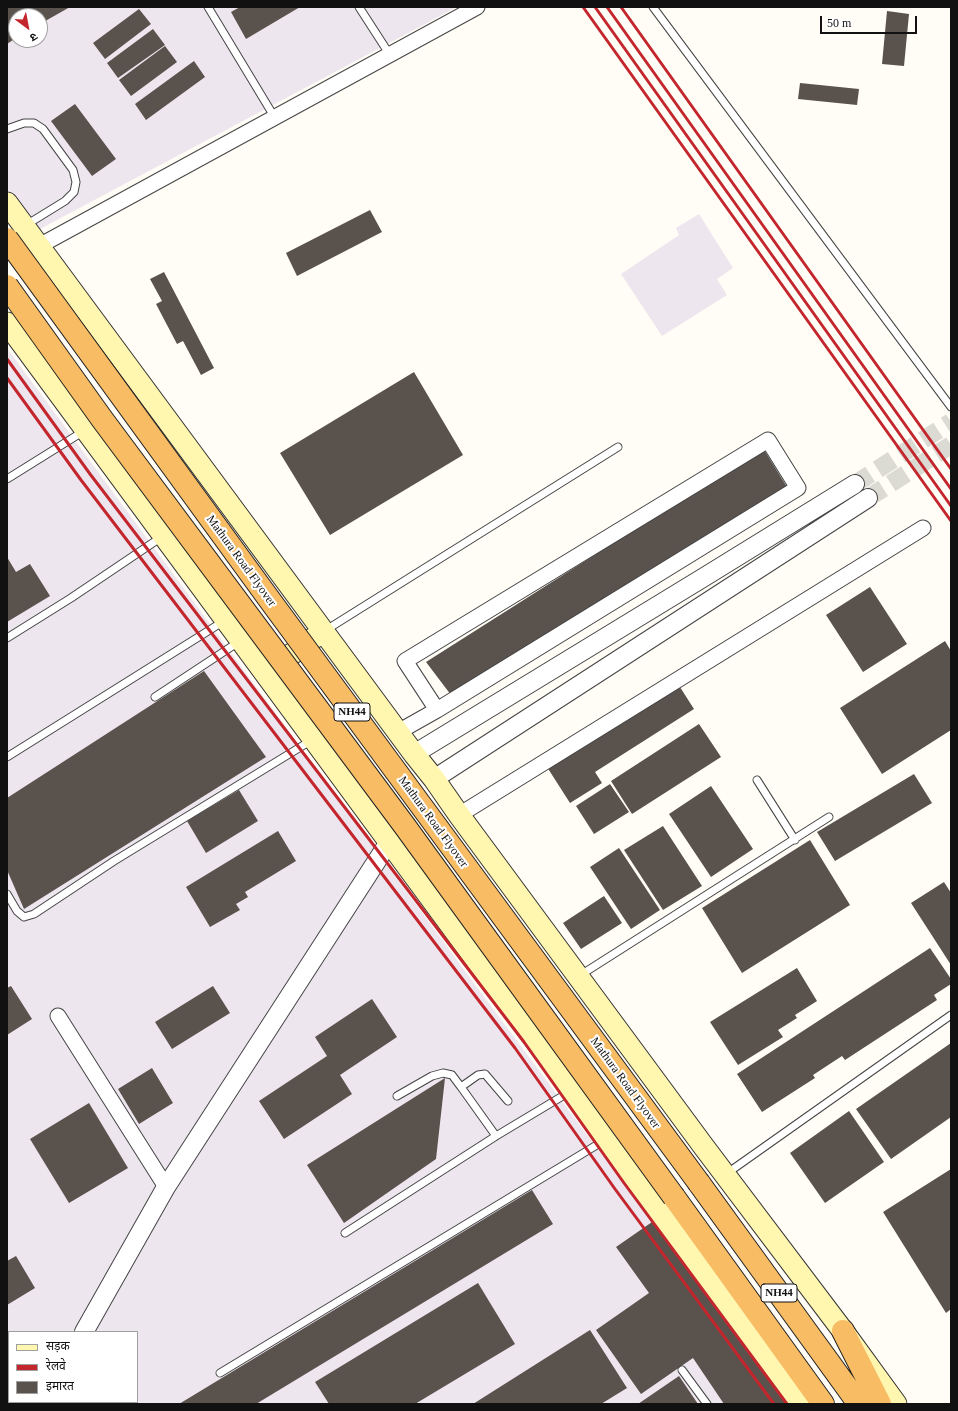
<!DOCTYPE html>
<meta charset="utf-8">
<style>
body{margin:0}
#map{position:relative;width:958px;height:1411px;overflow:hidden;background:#fffdf5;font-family:"Times New Roman","Noto Sans Devanagari",serif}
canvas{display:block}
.frame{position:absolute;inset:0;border:8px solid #111;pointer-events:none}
.legend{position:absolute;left:8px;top:1331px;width:130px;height:72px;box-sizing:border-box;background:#fff;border:1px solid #a0a0a0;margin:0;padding:5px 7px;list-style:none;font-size:12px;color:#111}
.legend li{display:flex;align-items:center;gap:8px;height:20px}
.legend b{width:20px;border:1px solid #a0a0a0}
.north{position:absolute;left:8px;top:8px;width:40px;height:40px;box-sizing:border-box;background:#fff;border:1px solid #a0a0a0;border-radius:50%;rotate:148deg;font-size:11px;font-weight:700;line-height:16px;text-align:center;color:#111}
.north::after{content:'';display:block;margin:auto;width:14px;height:18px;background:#c4262e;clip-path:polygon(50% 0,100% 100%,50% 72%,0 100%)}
.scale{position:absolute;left:820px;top:16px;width:97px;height:18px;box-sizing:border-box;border:2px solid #111;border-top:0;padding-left:5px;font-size:12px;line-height:14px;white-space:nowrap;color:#111;-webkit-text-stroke:3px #fff;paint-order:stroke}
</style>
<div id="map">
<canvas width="958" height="1411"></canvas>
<div class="frame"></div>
<ul class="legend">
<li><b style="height:5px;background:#fff6b0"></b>सड़क</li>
<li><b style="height:5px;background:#c4262e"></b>रेलवे</li>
<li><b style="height:11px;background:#5a524d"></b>इमारत</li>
</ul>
<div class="north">उ</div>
<div class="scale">50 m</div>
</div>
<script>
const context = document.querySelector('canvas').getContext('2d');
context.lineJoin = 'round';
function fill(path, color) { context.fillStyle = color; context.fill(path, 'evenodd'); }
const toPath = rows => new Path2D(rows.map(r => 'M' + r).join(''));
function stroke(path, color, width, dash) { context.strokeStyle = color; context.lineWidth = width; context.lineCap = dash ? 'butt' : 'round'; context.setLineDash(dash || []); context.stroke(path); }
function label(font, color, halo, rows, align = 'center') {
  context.font = font + ' "Times New Roman",serif'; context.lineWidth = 4; context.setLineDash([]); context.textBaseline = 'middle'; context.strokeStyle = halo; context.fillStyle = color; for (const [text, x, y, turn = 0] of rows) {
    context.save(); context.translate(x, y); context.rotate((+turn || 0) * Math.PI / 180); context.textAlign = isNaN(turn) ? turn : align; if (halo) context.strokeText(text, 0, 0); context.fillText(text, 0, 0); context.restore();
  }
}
const industrial = toPath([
 [7,7,457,7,25,237,7,213],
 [16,16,40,16,40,40,16,40],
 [699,214,733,268,717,279,727,295,662,336,621,274,679,235,676,228],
 [7,348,479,990,788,1404,7,1404],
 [9,1332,137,1332,137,1402,9,1402]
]);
const building = toPath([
 [7,7,70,7,40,24,40,16,16,16,16,38,7,44],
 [240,7,300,7,246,39,231,12],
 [139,9,151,24,105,59,93,43],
 [887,11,909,14,904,66,882,64],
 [153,29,165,45,118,78,107,63],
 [165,46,177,62,131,96,119,80],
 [194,61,205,77,146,120,135,104],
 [800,83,859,89,857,105,798,99],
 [75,104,116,159,92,176,51,121],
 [370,210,382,232,297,276,286,253],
 [164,272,214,368,201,375,183,341,177,344,156,304,162,301,150,279],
 [414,372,463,455,330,535,280,453],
 [763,448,787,487,451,695,426,662],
 [7,557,16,572,30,564,50,596,7,622],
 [870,587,907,644,863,672,826,615],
 [945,641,951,651,951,730,882,774,840,708],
 [204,671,266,757,24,909,7,870,7,798],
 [678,684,694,709,595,772,602,783,570,803,547,767],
 [699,724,721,757,632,814,611,781],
 [914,774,932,803,835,861,817,832],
 [610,784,629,812,594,834,576,806],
 [711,786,753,849,711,877,669,814],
 [239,790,258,821,206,853,187,821],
 [663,826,702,886,663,910,624,850],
 [278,831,296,861,245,892,248,897,236,904,240,910,210,927,186,887],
 [810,840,850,905,742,973,702,908],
 [619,848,660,910,631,929,590,867],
 [944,882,951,893,951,965,911,903],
 [604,896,622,923,581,949,563,923],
 [930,948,951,979,951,984,934,995,937,1000,845,1060,842,1056,813,1075,815,1078,762,1112,737,1074],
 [797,968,817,1001,795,1015,797,1018,778,1030,783,1037,738,1065,710,1022],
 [11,986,32,1019,7,1035,7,988],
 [213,986,230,1013,172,1049,155,1022],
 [372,999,397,1037,340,1075,352,1094,284,1139,259,1101,327,1056,315,1037],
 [951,1043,951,1117,891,1159,856,1109],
 [152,1068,173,1103,139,1124,118,1089],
 [445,1078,436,1159,344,1223,307,1165],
 [89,1103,128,1168,69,1203,30,1139],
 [849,1111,884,1162,825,1203,790,1153],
 [951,1169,951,1309,946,1313,883,1212],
 [532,1190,553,1224,256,1404,179,1404],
 [665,1213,807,1404,724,1404,693,1358,641,1394,596,1330,649,1293,616,1247],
 [16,1256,35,1288,7,1305,7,1261],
 [478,1283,515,1344,415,1404,329,1404,315,1382],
 [590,1330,627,1388,601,1404,473,1404],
 [679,1376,698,1404,638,1404]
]);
const tertiaryTunnel = toPath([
 [855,484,951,422],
 [868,498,951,445]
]);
const service = toPath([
 [208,7,275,118],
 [359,7,390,55],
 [653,7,951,407],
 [7,129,24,123,34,123,43,129,73,170,76,182,74,192,65,201,26,225],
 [7,479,84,431],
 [326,630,618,447],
 [7,638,71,598,163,536],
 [155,697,240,641],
 [7,757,224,621],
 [757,780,795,840],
 [7,894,17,911,24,917,34,914,114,861,312,740],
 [579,976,829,817],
 [397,1096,432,1076,443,1073,452,1075,461,1087],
 [496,1136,461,1087,478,1075,485,1074,508,1101],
 [726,1174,951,1015],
 [345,1233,496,1136,571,1091],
 [682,1370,707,1404],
 [220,1373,605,1140]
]);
const minor = toPath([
 [39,246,477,7],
 [398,732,437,710,405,661,768,440,798,488,437,710],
 [459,815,923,528],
 [58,1016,166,1187]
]);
const tertiary = toPath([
 [414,754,701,579,855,484],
 [434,779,868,498],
 [84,1332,166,1187,389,842],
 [7,1396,9,1395]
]);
const secondary = toPath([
 [7,203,414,754,434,779,459,815,704,1147,843,1331,896,1404],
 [7,323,572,1090,639,1185,801,1404],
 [267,672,318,635]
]);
const trunk = toPath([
 [699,1183,859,1404],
 [674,1197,823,1404],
 [843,1331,880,1404]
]);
const rail = toPath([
 [583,7,951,521],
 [595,7,951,506],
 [607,7,951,489],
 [621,7,951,469],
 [7,359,90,474,524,1042,624,1183,787,1404],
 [7,378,81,480,515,1048,615,1189,774,1404]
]);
const trunkBridge = toPath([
 [7,239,269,599,699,1183],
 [7,286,102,419,404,825,674,1197]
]);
const shields = [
 [352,712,36],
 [779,1293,36]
];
const shieldNames = [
 ["NH44",352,712],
 ["NH44",779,1293]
];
const streetNames = [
 ["Mathura Road Flyover",241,561,54],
 ["Mathura Road Flyover",433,822,54],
 ["Mathura Road Flyover",625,1083,54]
];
fill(industrial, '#eee6ef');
fill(building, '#5a524d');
stroke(tertiaryTunnel, '#dbdad3', 18, [18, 9]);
stroke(service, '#444', 9);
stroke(minor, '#444', 17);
stroke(tertiary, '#444', 20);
stroke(secondary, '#333', 23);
stroke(trunk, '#222', 24);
stroke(service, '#fff', 7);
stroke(minor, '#fff', 15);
stroke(tertiary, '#fff', 18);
stroke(secondary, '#fff6b0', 21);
stroke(trunk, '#f7bc64', 22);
stroke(rail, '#c4262e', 3);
stroke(trunkBridge, '#222', 24, []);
stroke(trunkBridge, '#f7bc64', 22);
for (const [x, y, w] of shields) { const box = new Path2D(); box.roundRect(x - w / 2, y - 9, w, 18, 3); context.fillStyle = '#fff'; context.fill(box); stroke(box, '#111', 1); }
label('bold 11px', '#111', null, shieldNames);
label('12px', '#111', '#fff', streetNames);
</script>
